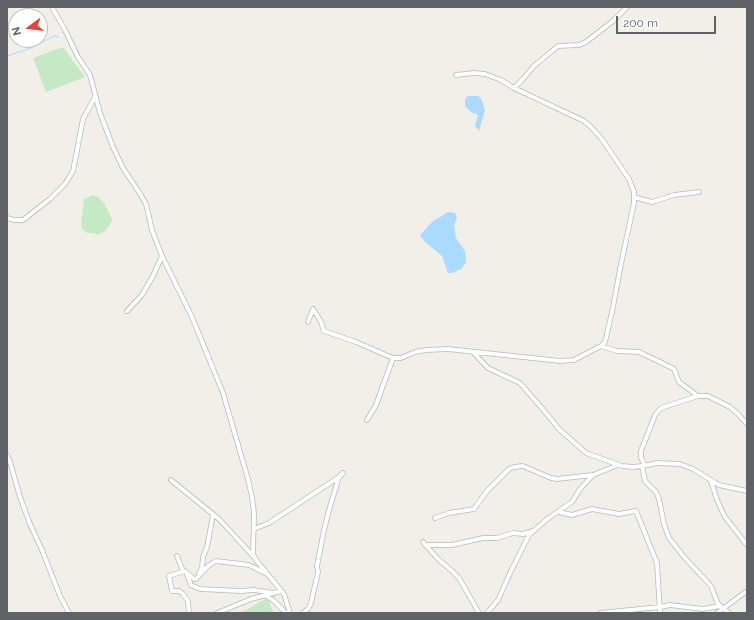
<!DOCTYPE html>
<style>
body{margin:0}
#map{position:relative;width:754px;height:620px;overflow:hidden;background:#f1efe8;font-family:Raleway,sans-serif}
canvas{display:block}
.frame{position:absolute;inset:0;border:8px solid #5f6368;pointer-events:none}
.north{position:absolute;left:8px;top:8px;width:40px;height:40px;box-sizing:border-box;background:#fff;border:1px solid #bfc1c3;border-radius:50%;rotate:255deg;font-size:11px;font-weight:700;line-height:16px;text-align:center;color:#5f6368}
.north::after{content:'';display:block;margin:auto;width:14px;height:18px;background:#ea4335;clip-path:polygon(50% 0,100% 100%,50% 72%,0 100%)}
.scale{position:absolute;left:616px;top:16px;width:100px;height:18px;box-sizing:border-box;border:2px solid #5f6368;border-top:0;padding-left:5px;font-size:12px;line-height:14px;white-space:nowrap;color:#5f6368;-webkit-text-stroke:3px #fff;paint-order:stroke}
</style>
<div id="map">
<canvas width="754" height="620"></canvas>
<div class="frame"></div>
<div class="north">N</div>
<div class="scale">200 m</div>
</div>
<script>
const context = document.querySelector('canvas').getContext('2d');
context.lineJoin = 'round';
function fill(path, color) { context.fillStyle = color; context.fill(path, 'evenodd'); }
const toPath = rows => new Path2D(rows.map(r => 'M' + r).join(''));
function stroke(path, color, width, dash) { context.strokeStyle = color; context.lineWidth = width; context.lineCap = dash ? 'butt' : 'round'; context.setLineDash(dash || []); context.stroke(path); }
const green = toPath([
 [63,47,85,77,46,92,33,58],
 [93,195,98,197,104,203,112,219,109,226,105,231,97,235,93,233,88,233,83,230,81,225,84,199],
 [267,598,274,613,241,613]
]);
const water = toPath([
 [468,96,478,96,481,98,485,110,479,131,475,126,478,115,471,112,465,106,465,99],
 [448,212,455,213,457,218,454,225,456,238,465,251,466,263,461,269,452,273,448,273,442,256,424,241,420,235,433,221]
]);
const stream = toPath([
 [7,56,31,48,54,36,59,37]
]);
const minor = toPath([
 [52,7,65,30,78,57,90,75,100,113,113,147,123,168,139,192,146,204,152,230,162,256,192,317,223,393,248,479,252,497,254,513,253,554,256,560,284,594,290,613],
 [514,88,523,79,534,66,558,46,579,45,586,42,613,21,627,7],
 [634,197,652,202,674,195,699,192],
 [7,218,14,220,23,220,50,199,65,184,73,171,83,119,95,97],
 [313,309,321,322,324,331,356,342,393,358,401,358,415,352,426,350,448,349,560,361,574,360,601,346,605,342,612,312,621,264,634,203,634,192,629,179,601,138,591,127,584,121,514,88,501,80,485,74,474,73,456,75],
 [127,311,142,295,153,276,162,256],
 [308,322,313,309],
 [601,346,617,351,639,352,660,362,674,369,679,382,698,396],
 [473,352,488,368,520,383,541,407,559,429,586,453,622,466,633,467,642,466,645,481,656,492,659,499,664,524,669,538,685,558,711,586,718,604,729,613],
 [367,420,376,405,393,358],
 [7,455,10,462,20,497,30,524,42,550,60,596,69,613],
 [645,465,641,458,641,451,655,415,661,408,664,407,698,396,708,396,730,407,738,414,747,424],
 [643,466,657,463,680,464,693,469,719,485,747,491],
 [171,480,219,519,254,557],
 [711,481,717,500,725,517,747,545],
 [559,512,572,515,592,509,619,514,635,511,636,511,657,563,660,613],
 [435,518,449,513,474,509,487,491,509,469,514,467,523,466,551,478,557,479,593,475],
 [254,529,269,523,339,477,343,473],
 [423,542,439,560,451,570,459,578,479,613],
 [425,545,452,545,483,538,497,538,513,533,523,534,533,531],
 [177,556,183,571],
 [186,572,191,585,200,589,241,591,254,590,273,593],
 [199,574,202,568,203,557,207,547,213,515],
 [266,596,273,600,286,613],
 [189,613,188,601,183,594,179,591,172,591,169,576,185,571,194,579,196,579,208,566,216,561,249,565,267,574],
 [217,613,251,599,281,591],
 [303,613,308,609,311,603,318,572,317,566,324,530,329,510,339,477],
 [487,613,498,600,511,571,529,535,546,520,572,502,580,489,593,475,618,465],
 [600,613,660,607,670,605,703,609,720,606],
 [717,613,747,591]
]);
fill(green, '#c5e8c5');
fill(water, '#aadaff');
stroke(stream, '#aadaff', 1);
stroke(minor, '#b5b8bc', 5.5);
stroke(minor, '#fff', 4);
</script>
